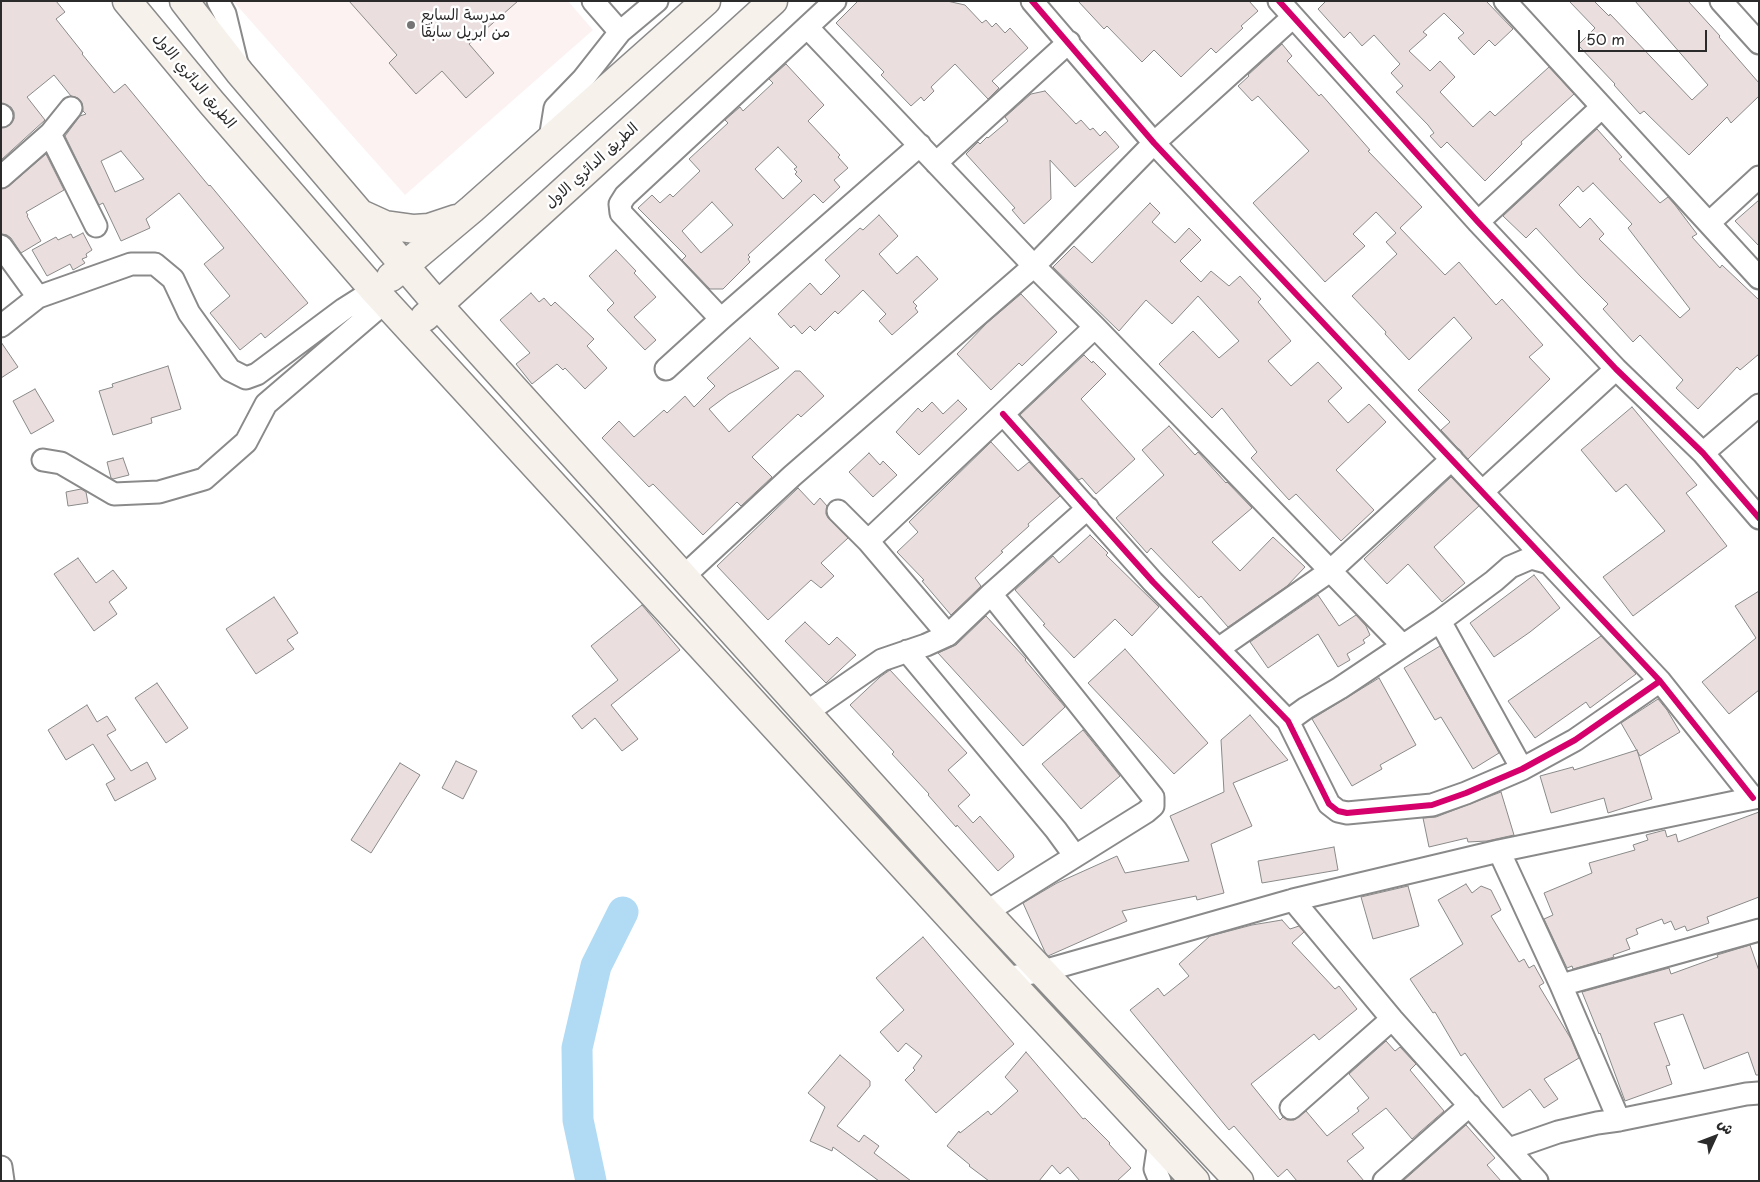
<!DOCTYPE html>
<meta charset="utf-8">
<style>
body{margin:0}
#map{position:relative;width:1760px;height:1182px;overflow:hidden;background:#fff;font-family:"Playpen Sans","Playpen Sans Arabic",sans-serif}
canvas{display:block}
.frame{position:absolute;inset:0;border:2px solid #2b2b2b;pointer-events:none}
.north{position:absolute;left:1690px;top:1112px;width:50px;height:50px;-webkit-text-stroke:4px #fff;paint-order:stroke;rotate:47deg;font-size:14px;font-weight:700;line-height:20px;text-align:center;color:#2b2b2b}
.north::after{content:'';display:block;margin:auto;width:18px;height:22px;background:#2b2b2b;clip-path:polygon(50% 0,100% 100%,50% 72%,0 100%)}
.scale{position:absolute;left:1578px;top:30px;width:129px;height:22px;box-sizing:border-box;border:2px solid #2b2b2b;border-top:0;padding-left:6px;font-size:15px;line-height:18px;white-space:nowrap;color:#2b2b2b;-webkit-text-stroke:4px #fff;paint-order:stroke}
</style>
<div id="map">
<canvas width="1760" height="1182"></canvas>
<div class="frame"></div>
<div class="north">ش</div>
<div class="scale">50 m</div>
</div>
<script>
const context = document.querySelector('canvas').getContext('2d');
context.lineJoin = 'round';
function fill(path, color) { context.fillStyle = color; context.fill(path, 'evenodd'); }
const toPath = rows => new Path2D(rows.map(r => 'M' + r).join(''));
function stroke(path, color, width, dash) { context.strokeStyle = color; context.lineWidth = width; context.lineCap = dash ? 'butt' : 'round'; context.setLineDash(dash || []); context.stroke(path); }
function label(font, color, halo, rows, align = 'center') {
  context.font = font + ' "Playpen Sans","Playpen Sans Arabic",sans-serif'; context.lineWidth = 5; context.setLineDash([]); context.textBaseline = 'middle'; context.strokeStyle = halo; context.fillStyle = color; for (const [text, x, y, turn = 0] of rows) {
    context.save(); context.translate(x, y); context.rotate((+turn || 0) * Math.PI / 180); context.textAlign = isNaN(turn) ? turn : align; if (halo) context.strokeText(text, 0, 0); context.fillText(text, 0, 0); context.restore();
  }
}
const built = toPath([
 [233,1,568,1,593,30,405,195]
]);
const river = toPath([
 [591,1181,578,1120,577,1048,596,966,623,912]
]);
const building = toPath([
 [1,1,56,1,65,12,56,19,83,53,82,54,114,93,125,84,209,186,210,185,308,303,265,338,261,333,240,350,210,313,230,296,204,264,224,248,179,193,146,219,150,228,121,241,103,203,99,205,65,136,80,116,86,114,83,111,82,103,78,98,71,96,54,75,27,97,45,120,1,160,1,128,10,125,14,119,14,112,11,107,1,103,1,1],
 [121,151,144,179,115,192,101,161,121,151],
 [349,1,518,1,469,44,494,73,466,98,442,71,416,94,389,63,397,55,349,1],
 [858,1,947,1,965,5,982,23,986,20,992,27,996,23,1005,33,1010,28,1028,48,992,81,999,88,988,99,955,64,931,87,934,91,924,101,921,97,911,106,881,75,884,72,836,23,858,1],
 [1078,1,1249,1,1258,11,1241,26,1243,28,1216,53,1211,48,1181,77,1154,50,1142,62,1107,26,1104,29,1078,1],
 [1326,1,1486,1,1513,29,1495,46,1489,40,1474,55,1458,38,1464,33,1444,13,1423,32,1427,35,1409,51,1430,71,1440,61,1455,77,1440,92,1473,127,1490,111,1495,116,1549,67,1574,94,1521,142,1522,144,1485,181,1447,142,1441,148,1430,136,1434,133,1428,125,1396,92,1403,86,1391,73,1400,64,1374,35,1362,46,1350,32,1344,38,1318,9,1326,1],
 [1569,1,1594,1,1609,16,1610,14,1692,100,1708,85,1635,1,1688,1,1720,36,1719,37,1759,83,1759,96,1731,123,1727,117,1689,155,1644,111,1640,114,1614,85,1615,84,1578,45,1595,28,1569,1],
 [1282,44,1292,56,1287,61,1319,96,1321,94,1370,150,1368,151,1422,207,1400,228,1445,275,1459,262,1496,305,1502,299,1543,345,1529,357,1550,379,1468,459,1441,430,1450,422,1418,390,1472,338,1454,317,1409,360,1385,334,1386,332,1352,296,1397,254,1386,242,1396,233,1376,212,1353,234,1365,246,1325,282,1253,203,1309,151,1258,96,1252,101,1238,86,1249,76,1248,75,1282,44],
 [786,64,824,105,808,121,840,155,838,157,848,168,834,180,840,187,823,203,814,194,748,255,750,257,748,259,750,262,723,289,710,289,682,260,686,256,638,208,652,195,660,203,670,194,673,197,700,171,689,159,728,123,725,120,740,107,743,111,773,83,769,79,786,64],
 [778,147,797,167,794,169,797,172,795,174,802,181,783,199,755,169,778,147],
 [712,202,733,225,701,253,682,231,712,202],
 [1045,91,1076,124,1081,120,1090,130,1093,128,1100,136,1105,131,1119,147,1075,187,1050,160,1051,199,1024,224,1012,210,1015,208,966,154,978,142,980,144,987,137,988,138,1008,121,1005,117,1031,94,1045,91],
 [1597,129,1622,157,1619,159,1660,203,1668,197,1675,205,1697,234,1692,237,1720,268,1722,265,1759,300,1759,354,1740,370,1737,367,1698,409,1676,388,1683,380,1640,335,1633,342,1603,309,1608,304,1580,276,1536,228,1526,238,1503,216,1597,129],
 [1593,183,1632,224,1628,228,1690,309,1680,318,1599,239,1604,234,1590,218,1580,228,1559,205,1578,186,1583,192,1593,183],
 [46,154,64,190,26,212,28,215,27,216,41,241,21,253,11,238,7,235,1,234,1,189,9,186,46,154],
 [1759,200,1759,246,1735,221,1759,200],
 [1150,203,1160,213,1152,222,1175,243,1189,228,1201,240,1180,261,1201,282,1211,271,1229,286,1240,276,1261,299,1258,302,1291,341,1268,361,1291,386,1318,362,1342,388,1328,401,1348,423,1369,404,1386,422,1336,470,1374,510,1341,541,1296,494,1289,500,1251,458,1257,452,1222,408,1212,418,1159,364,1193,331,1219,358,1239,341,1198,296,1172,324,1146,300,1119,331,1053,267,1074,246,1092,263,1150,203],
 [879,215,898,236,879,254,897,274,917,256,938,279,913,302,917,306,915,308,918,312,892,335,879,321,886,314,863,290,838,314,835,311,815,331,810,326,802,334,794,325,791,328,778,314,810,283,821,295,840,276,825,260,860,228,863,230,879,215],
 [83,233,92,250,86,254,87,257,82,259,85,263,73,270,70,264,47,276,32,250,56,237,58,240,71,234,73,238,83,233],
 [616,250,636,271,634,273,656,297,634,317,656,340,645,350,607,310,614,303,589,276,616,250],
 [531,293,539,302,544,298,551,306,555,302,594,339,587,346,607,368,585,389,565,368,563,370,557,364,532,384,516,364,530,353,500,320,531,293],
 [1021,294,1057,332,1022,366,1019,363,991,390,957,354,987,323,1021,294],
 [750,338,779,368,729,394,709,409,729,432,795,371,800,371,824,396,801,417,798,414,752,457,772,477,741,506,737,502,703,535,653,484,649,487,602,438,619,421,634,437,664,410,667,413,685,396,694,407,715,386,707,378,750,338],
 [1,342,18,367,1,378,1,342],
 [1084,355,1092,363,1093,361,1106,374,1081,399,1135,459,1096,494,1082,478,1079,480,1020,415,1084,355],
 [168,366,181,409,151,418,152,423,113,435,99,391,113,387,112,384,168,366],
 [35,389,54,421,31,434,13,401,35,389],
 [958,400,967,409,919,455,896,432,918,408,922,412,932,402,943,414,958,400],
 [1632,407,1697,485,1686,493,1727,546,1633,616,1603,577,1665,531,1626,484,1616,492,1581,450,1632,407],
 [1169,426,1195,455,1198,452,1226,483,1227,482,1252,508,1212,542,1240,571,1273,537,1305,567,1287,586,1228,627,1201,596,1199,598,1151,548,1147,553,1116,518,1164,475,1142,450,1169,426],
 [991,442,1018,471,1029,462,1060,496,1028,524,1029,526,1001,551,1003,552,975,578,981,586,951,615,922,581,924,580,897,552,918,532,909,522,991,442],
 [869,453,880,465,883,461,897,475,873,497,849,472,869,453],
 [123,458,129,475,113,479,111,478,107,462,123,458],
 [1451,477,1479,506,1434,547,1465,583,1442,602,1408,564,1387,584,1364,559,1451,477],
 [798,488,814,505,820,498,827,506,826,514,829,519,848,538,821,563,834,576,821,588,811,580,768,620,717,566,798,488],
 [81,489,86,492,88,503,68,506,66,492,81,489],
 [1090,535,1108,553,1106,555,1159,607,1132,636,1115,619,1074,658,1043,625,1045,624,1015,590,1053,556,1059,563,1090,535],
 [78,558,96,583,113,570,127,588,109,602,117,614,94,631,54,574,78,558],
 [1534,575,1560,608,1530,632,1494,657,1470,623,1534,575],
 [1759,591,1759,690,1729,714,1702,682,1756,638,1735,606,1759,591],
 [1318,595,1339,626,1356,615,1366,626,1370,635,1363,640,1365,643,1347,654,1350,660,1338,667,1318,634,1268,668,1250,642,1318,595],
 [274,597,298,633,287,640,294,649,256,674,226,629,274,597],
 [642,605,680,650,611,705,638,739,622,751,595,718,582,729,572,716,618,680,591,646,642,605],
 [986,616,1026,659,1025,660,1065,707,1023,746,938,653,956,645,986,616],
 [805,622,829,645,837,637,856,655,826,683,785,641,805,622],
 [1601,636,1636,674,1590,708,1586,702,1535,738,1508,701,1601,636],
 [1440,646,1499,753,1473,769,1441,717,1435,720,1404,668,1440,646],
 [1125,649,1208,743,1174,774,1088,683,1125,649],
 [890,670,967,753,948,770,970,795,958,806,973,823,980,816,1013,854,1014,857,998,871,957,825,956,827,928,795,929,794,892,754,894,752,850,705,880,677,890,670],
 [1379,678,1416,745,1380,765,1382,769,1352,786,1312,719,1379,678],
 [157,683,188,728,166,743,135,698,157,683],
 [1658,699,1667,710,1680,732,1640,756,1621,723,1658,699],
 [87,705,97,722,107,716,116,730,107,735,131,771,147,762,156,779,115,801,106,784,115,779,93,744,66,760,48,730,87,705],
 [1250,715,1288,760,1233,783,1252,826,1211,844,1224,893,1197,900,1196,896,1122,911,1127,921,1048,956,1045,952,1023,903,1057,883,1117,856,1125,873,1189,861,1170,816,1224,792,1221,740,1250,715],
 [1083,730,1120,776,1081,809,1042,764,1083,730],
 [1637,750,1652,799,1608,813,1604,798,1551,813,1540,776,1573,767,1574,770,1637,750],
 [456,761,477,771,463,799,442,788,456,761],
 [400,763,420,775,371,853,351,840,400,763],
 [1501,792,1514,835,1487,841,1468,842,1467,838,1429,847,1423,818,1436,817,1501,792],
 [1759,812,1759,897,1707,917,1709,923,1687,931,1685,926,1675,930,1671,921,1664,924,1662,919,1636,929,1638,934,1626,939,1630,949,1613,955,1614,957,1573,969,1572,966,1567,968,1544,919,1553,915,1544,893,1592,873,1589,863,1635,850,1633,845,1648,840,1646,835,1665,830,1667,837,1676,834,1678,842,1759,812],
 [1334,847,1338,870,1262,883,1258,861,1334,847],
 [1466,884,1472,893,1481,886,1491,890,1501,910,1491,916,1519,962,1524,959,1529,968,1534,965,1544,983,1539,986,1571,1039,1579,1058,1544,1079,1558,1099,1544,1108,1530,1089,1503,1108,1465,1053,1461,1056,1435,1012,1433,1013,1410,979,1463,944,1438,900,1466,884],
 [1408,886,1419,926,1373,939,1361,897,1408,886],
 [1282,920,1290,929,1299,926,1304,932,1292,943,1335,989,1339,986,1357,1009,1319,1040,1314,1034,1251,1084,1280,1120,1283,1117,1287,1120,1294,1120,1306,1111,1327,1136,1359,1111,1357,1108,1369,1098,1349,1074,1386,1041,1395,1051,1400,1047,1416,1064,1410,1070,1444,1111,1412,1139,1386,1108,1352,1134,1364,1148,1347,1161,1364,1181,1297,1181,1287,1169,1278,1177,1234,1126,1229,1130,1130,1010,1158,988,1164,996,1189,976,1179,964,1210,936,1252,925,1282,920],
 [923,937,1014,1044,936,1113,905,1080,915,1070,913,1068,922,1056,906,1043,898,1052,880,1032,904,1010,876,978,923,937],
 [1750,945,1759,971,1759,1075,1756,1075,1748,1052,1704,1069,1683,1014,1654,1023,1670,1065,1666,1066,1672,1084,1625,1101,1600,1033,1599,1034,1582,992,1669,968,1671,974,1718,957,1717,955,1750,945],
 [1026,1052,1083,1119,1085,1118,1110,1143,1109,1144,1131,1168,1117,1181,1080,1181,1068,1167,1060,1174,1052,1165,1039,1181,989,1181,969,1166,970,1165,947,1146,959,1131,960,1133,988,1111,991,1115,1018,1091,1005,1077,1026,1052],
 [840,1055,870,1081,870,1086,837,1126,859,1142,864,1135,879,1146,874,1153,911,1181,879,1181,833,1147,832,1151,810,1141,825,1107,808,1093,840,1055],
 [1466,1125,1495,1158,1487,1165,1501,1181,1403,1181,1466,1125]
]);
const minor = toPath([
 [218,1,225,14,238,68],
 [593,1,620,32],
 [1032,1,1154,143,1660,681,1753,798],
 [1279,1,1478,222,1616,369,1703,453,1759,518],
 [1505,1,1759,278],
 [1721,1,1759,43],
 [807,27,1034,266,1095,327,1403,646],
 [1,115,2,116],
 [50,134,96,226],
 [550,139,555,108,583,79,620,32,657,1],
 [936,163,1069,42],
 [1,177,50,134,71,108],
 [1478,222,1602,107],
 [1709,223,1759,177],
 [1,246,38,297],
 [721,319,621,213,620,204,625,196,835,1],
 [1,326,38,297,131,264,155,264,173,279,189,313,230,370,246,378,257,374,344,309,374,290],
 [666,369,721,319,920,145],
 [1003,414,1153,582,1288,721,1329,804,1338,811,1347,813,1432,805,1466,793,1522,769,1575,740,1660,681],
 [1703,453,1759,405],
 [43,460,61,463,114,494,159,492,204,479,246,442,266,404,385,302],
 [1482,492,1616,369],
 [838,511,868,541,1095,327],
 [868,541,948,635],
 [684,576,792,476,1034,266,1154,143,1293,17],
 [1440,621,1522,769],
 [1218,649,1330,571,1452,459],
 [907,651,1056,830,1075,856],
 [807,712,882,660,926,645,948,635,991,594,1088,508],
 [1288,721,1306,708,1340,688,1440,621,1494,581,1510,567,1531,558,1549,563],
 [1499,851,1561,985,1619,1120],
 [1293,900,1392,1019,1537,1181],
 [986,912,1146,812,1153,806,1153,797,991,594],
 [1006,978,1043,971,1293,900,1499,851,1759,797],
 [1561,985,1759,930],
 [1291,1108,1392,1019],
 [1159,1142,1155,1169,1160,1181],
 [1509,1149,1558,1132,1597,1123,1619,1120,1746,1094,1759,1093],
 [1,1167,3,1181],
 [1384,1181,1470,1105]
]);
const primary = toPath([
 [127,1,211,102,374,290,1006,978,1195,1181],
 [184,1,240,73,438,305,986,912,1239,1181],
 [363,215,385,225,414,229,429,228,456,219],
 [391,277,472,209,706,1],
 [425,317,773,1]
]);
const cycleway = toPath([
 [1032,1,1154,143,1660,681,1753,798],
 [1279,1,1478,222,1616,369,1703,453,1759,518],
 [1003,414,1153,582,1288,721,1329,804,1338,811,1347,813,1432,805,1466,793,1522,769,1575,740,1660,681]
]);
const markers = [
 [411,25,5,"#757575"]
];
const poiNames = [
 ["مدرسة السابع",421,16],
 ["من ابريل سابقا",421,33]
];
const streetNames = [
 ["الطريق الدائري الاول",194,81,50],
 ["الطريق الدائري الاول",592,166,-42]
];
fill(built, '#fcf2f2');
stroke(river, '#b1dbf4', 31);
fill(building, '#eadfde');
stroke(building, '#8a8a8a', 1);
stroke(minor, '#8a8a8a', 25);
stroke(primary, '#8a8a8a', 31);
stroke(minor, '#fff', 21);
stroke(primary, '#f6f1eb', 28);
stroke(cycleway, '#d6006c', 6);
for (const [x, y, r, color] of markers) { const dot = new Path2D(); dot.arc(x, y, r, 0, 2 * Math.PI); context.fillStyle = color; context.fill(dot); stroke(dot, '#fff', 2); }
label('15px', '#2b2b2b', '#fff', poiNames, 'left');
label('15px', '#2b2b2b', '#fff', streetNames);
</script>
